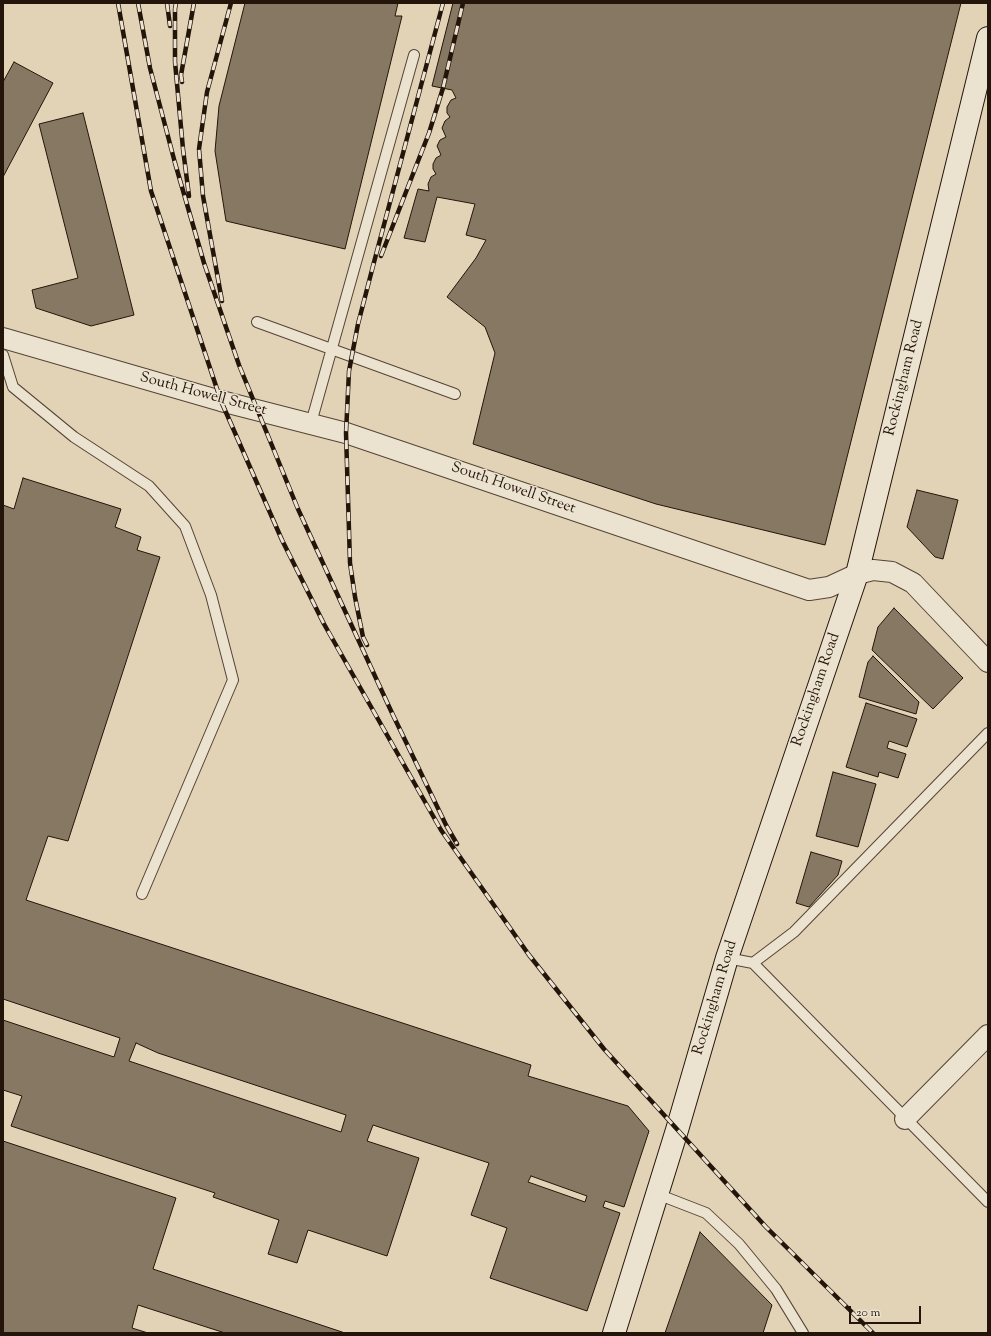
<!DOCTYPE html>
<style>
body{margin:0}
#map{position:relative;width:991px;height:1336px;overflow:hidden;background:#e2d3b7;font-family:"Sorts Mill Goudy",serif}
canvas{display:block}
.frame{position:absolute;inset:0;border:4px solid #24150a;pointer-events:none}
.scale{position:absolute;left:849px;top:1306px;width:72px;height:18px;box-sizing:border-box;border:2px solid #24150a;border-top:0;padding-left:5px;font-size:12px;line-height:14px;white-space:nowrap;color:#24150a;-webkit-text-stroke:3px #ece2d0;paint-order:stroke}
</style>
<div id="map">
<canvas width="991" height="1336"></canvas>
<div class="frame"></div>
<div class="scale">20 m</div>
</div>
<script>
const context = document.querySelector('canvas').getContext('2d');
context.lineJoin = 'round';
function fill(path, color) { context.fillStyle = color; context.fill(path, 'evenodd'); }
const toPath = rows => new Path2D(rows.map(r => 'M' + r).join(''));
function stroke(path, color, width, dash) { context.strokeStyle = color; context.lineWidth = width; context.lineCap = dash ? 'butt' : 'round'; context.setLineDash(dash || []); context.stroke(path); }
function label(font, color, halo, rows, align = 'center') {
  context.font = font + ' "Sorts Mill Goudy",serif'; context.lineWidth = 3; context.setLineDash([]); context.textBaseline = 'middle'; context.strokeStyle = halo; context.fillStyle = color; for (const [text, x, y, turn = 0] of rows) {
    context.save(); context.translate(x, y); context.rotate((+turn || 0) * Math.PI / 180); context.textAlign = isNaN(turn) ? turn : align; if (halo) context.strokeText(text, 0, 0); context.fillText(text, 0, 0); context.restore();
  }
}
const building = toPath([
 [245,3,398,3,395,16,402,16,345,249,226,221,215,151,219,106,245,3],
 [453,3,961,3,825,545,656,504,473,444,495,353,485,327,447,297,476,258,486,240,466,235,475,204,437,197,425,242,404,238,418,189,429,191,428,184,431,177,436,174,433,169,433,164,436,158,441,155,437,146,440,140,446,137,442,128,445,121,450,117,447,113,447,107,451,100,456,98,452,90,432,86,453,3],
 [14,62,53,83,3,177,3,82,14,62],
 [83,113,134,315,91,326,36,308,32,290,78,278,39,124,83,113],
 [23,478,121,509,115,527,141,537,137,550,160,557,68,841,48,836,26,900,531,1065,528,1076,628,1106,649,1131,624,1207,605,1201,603,1207,620,1213,587,1311,490,1278,507,1228,471,1215,489,1163,373,1125,367,1141,419,1158,387,1256,308,1230,297,1263,268,1254,279,1220,213,1197,215,1193,11,1126,22,1096,3,1090,3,1020,114,1057,120,1038,3,999,3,505,14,509,23,478],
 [136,1043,158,1053,346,1115,341,1132,129,1061,136,1043],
 [531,1176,587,1196,585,1202,528,1182,531,1176],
 [917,490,958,500,943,559,935,557,907,527,917,490],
 [894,608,963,678,933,709,872,650,878,627,894,608],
 [873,656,919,702,916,714,859,697,868,662,873,656],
 [866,703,917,719,907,747,889,741,887,748,906,754,898,778,879,772,878,777,846,767,866,703],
 [833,772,876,784,858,847,816,836,833,772],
 [811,852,842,861,838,875,809,907,796,903,811,852],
 [3,1141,176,1198,153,1269,345,1333,225,1333,138,1305,132,1328,148,1333,3,1333,3,1141],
 [700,1232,772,1305,763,1333,665,1333,700,1232]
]);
const lane = toPath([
 [257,322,455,394],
 [3,355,13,387,74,437,149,486,185,526,211,595,233,680,142,894],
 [311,423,414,55],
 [727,958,753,963,988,1202],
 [753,963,794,932,988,733],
 [657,1194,706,1213,739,1244,776,1289,803,1333]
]);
const street = toPath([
 [3,338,221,401,346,433,809,590,829,587,857,574,873,570,892,572,913,583,988,662],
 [905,1119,988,1035]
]);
const secondary = toPath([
 [614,1333,677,1130,727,958,857,574,988,38]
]);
const rail = toPath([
 [118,3,151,191,221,401,282,540,324,624,441,830,529,955,604,1049,766,1227,873,1333],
 [138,3,150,68,175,163,204,263,239,365,298,509,392,713,446,825,457,844],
 [167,3,170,26],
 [176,3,175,9,175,62,183,149,189,196],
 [182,82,181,75,194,3],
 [381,256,429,133,443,88,463,3],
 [222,301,203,196,199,149,207,92,231,3],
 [367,645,363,637,355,597,350,563,346,433,349,371,358,324,373,266,443,3]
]);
const streetNames = [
 ["Rockingham Road",905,378,-76],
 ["South Howell Street",203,395,15],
 ["South Howell Street",513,489,19],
 ["Rockingham Road",817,690,-71],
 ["Rockingham Road",716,998,-73]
];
fill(building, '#877864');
stroke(building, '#24150a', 1);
stroke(lane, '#544435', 12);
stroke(street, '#544435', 22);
stroke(secondary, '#24150a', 24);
stroke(lane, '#ece2d0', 10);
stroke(street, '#ece2d0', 20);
stroke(secondary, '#ece2d0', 22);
stroke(rail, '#24150a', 4.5);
stroke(rail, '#ece2d0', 3, [9]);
label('15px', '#24150a', '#ece2d0', streetNames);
</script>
